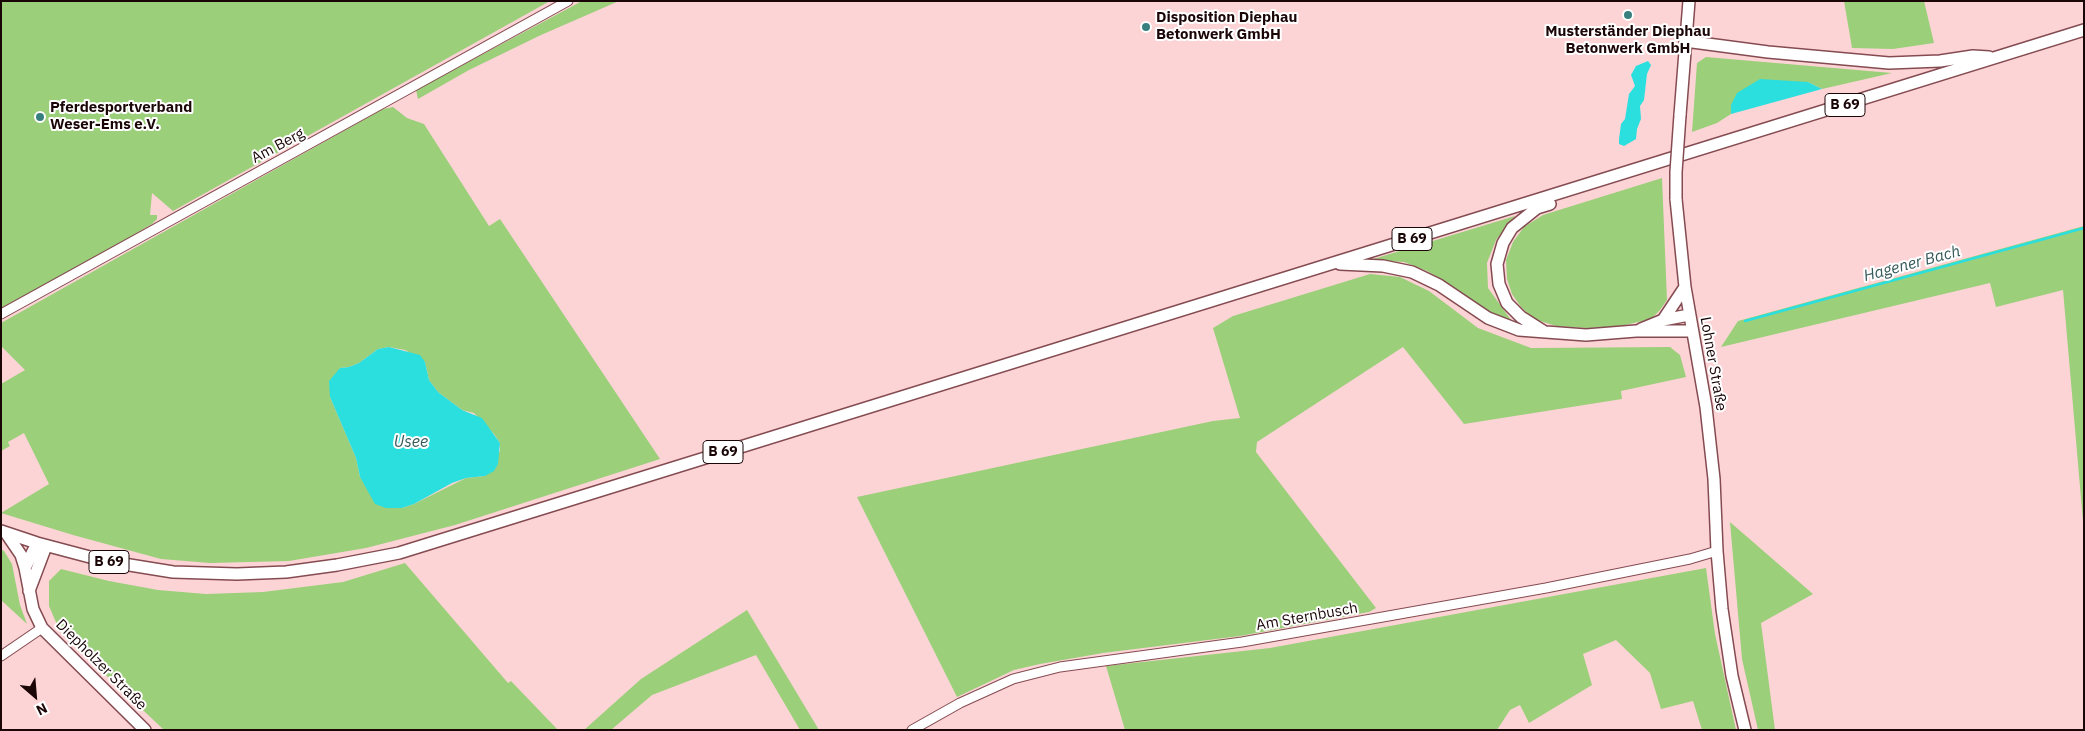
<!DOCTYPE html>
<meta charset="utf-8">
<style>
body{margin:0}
#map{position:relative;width:2085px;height:731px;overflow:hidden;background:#fdd4d6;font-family:"IBM Plex Sans",sans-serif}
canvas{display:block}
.frame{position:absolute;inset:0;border:2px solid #1a0507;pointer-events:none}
.north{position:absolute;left:10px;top:671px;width:50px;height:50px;-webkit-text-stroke:4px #fff;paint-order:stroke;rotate:153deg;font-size:14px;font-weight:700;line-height:20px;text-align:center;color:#1a0507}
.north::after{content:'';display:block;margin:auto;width:18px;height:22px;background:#1a0507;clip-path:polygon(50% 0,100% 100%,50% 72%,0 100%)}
</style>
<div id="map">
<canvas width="2085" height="731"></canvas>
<div class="frame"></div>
<div class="north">N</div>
</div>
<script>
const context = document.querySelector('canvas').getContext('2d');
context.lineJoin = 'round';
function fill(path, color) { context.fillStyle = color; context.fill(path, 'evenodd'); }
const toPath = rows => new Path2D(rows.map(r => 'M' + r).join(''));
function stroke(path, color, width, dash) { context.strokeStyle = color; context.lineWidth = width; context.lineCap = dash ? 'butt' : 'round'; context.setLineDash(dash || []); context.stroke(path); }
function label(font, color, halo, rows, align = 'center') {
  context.font = font + ' "IBM Plex Sans",sans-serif'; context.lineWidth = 4; context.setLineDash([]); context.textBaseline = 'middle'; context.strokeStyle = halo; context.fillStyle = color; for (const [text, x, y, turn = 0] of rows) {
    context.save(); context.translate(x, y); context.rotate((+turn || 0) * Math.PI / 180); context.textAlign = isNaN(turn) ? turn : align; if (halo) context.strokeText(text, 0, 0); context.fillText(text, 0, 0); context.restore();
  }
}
const green = toPath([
 [1,1,550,1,173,211,152,193,150,215,157,215,157,219,152,224,72,271,1,308],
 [582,1,619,1,541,35,469,70,418,99,416,90],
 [1844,1,1924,1,1934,43,1893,49,1852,48],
 [1706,57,1892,73,1822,89,1808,82,1731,105,1731,114,1717,123,1692,132,1697,63],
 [393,107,407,118,424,124,489,226,500,219,660,459,455,525,366,548,289,561,210,563,161,559,73,535,1,513,49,484,24,433,8,442,10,446,1,451,1,384,25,370,1,346,1,323,383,109],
 [389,347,405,350,425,362,429,380,438,392,462,410,474,413,494,434,500,443,500,451,485,476,466,478,414,504,402,508,386,508,360,477,356,458,330,397,340,368,349,367,359,363,378,349],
 [1662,178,1667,300,1660,310,1651,319,1621,326,1587,328,1556,326,1534,319,1521,307,1512,294,1507,279,1506,260,1513,242,1524,227,1543,215],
 [1515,216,1496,240,1487,263,1488,288,1514,324,1493,315,1452,286,1427,271,1404,262,1370,260],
 [2084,226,2084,533,2063,290,1996,307,1990,283,1721,347,1738,321],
 [1370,274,1400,277,1429,291,1478,328,1531,348,1670,347,1680,355,1686,377,1621,391,1622,399,1464,424,1403,347,1257,442,1256,452,1376,608,1369,612,1240,636,1103,653,1040,664,1014,670,957,697,857,497,1213,421,1240,418,1213,328,1233,316],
 [1730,522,1813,594,1761,623,1775,730,1758,730,1742,659],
 [1,549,4,551,12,564,20,605,27,624,1,600],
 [405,563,508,683,511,681,558,730,164,730,74,645,58,627,49,606,49,581,61,569,109,581,158,590,206,594,263,592,343,582],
 [1706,568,1715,634,1736,730,1702,730,1693,701,1661,709,1650,673,1616,640,1583,654,1592,685,1529,723,1520,705,1510,710,1497,730,1125,730,1106,666,1270,648],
 [747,610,819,730,800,730,756,655,652,695,611,730,584,730,641,679]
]);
const water = toPath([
 [1648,61,1651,65,1647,74,1644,100,1640,106,1641,119,1637,129,1636,139,1624,146,1619,144,1619,139,1621,124,1625,119,1629,94,1635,86,1631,75,1636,66],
 [1760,79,1808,82,1822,89,1731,114,1731,105,1737,93],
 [389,347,420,355,425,362,429,380,438,392,462,410,482,418,500,443,498,464,494,471,485,476,466,478,452,483,414,504,402,508,386,508,375,504,360,477,356,458,330,397,329,381,340,368,349,367,359,363,378,349]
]);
const stream = toPath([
 [1745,321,2084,228]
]);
const minor = toPath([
 [1,314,568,1],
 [1,656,42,628],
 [912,730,960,703,1013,679,1060,667,1242,642,1546,588,1690,559,1717,551]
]);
const major = toPath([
 [1685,41,1768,52,1889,63,1940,61,1973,56,1989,57],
 [1680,115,1689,1],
 [1676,199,1685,287,1706,407,1714,479,1717,551,1722,609,1732,676,1745,730],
 [1340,264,1383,266,1412,272,1439,285,1488,318,1519,330,1586,335,1636,331,1692,331],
 [1663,320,1685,287],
 [1641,329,1663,320,1689,315],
 [1543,331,1521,317,1507,303,1499,284,1497,264,1503,243,1512,228,1537,208,1550,204],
 [1,531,37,543,105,561,173,572,237,574,286,572,337,565,399,553,2084,30],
 [6,533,21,555,25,568],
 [37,543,25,568,33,609,42,628,145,730],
 [29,591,46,546]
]);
const majorBridge = toPath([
 [1676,199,1676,172,1680,115]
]);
const markers = [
 [1628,15,5,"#37807f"],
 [1146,27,5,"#37807f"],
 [40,117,5,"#37807f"]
];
const shields = [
 [1845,105,40],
 [1412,239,40],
 [723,452,40],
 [109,562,40]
];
const shieldNames = [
 ["B 69",1845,105],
 ["B 69",1412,239],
 ["B 69",723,452],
 ["B 69",109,562]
];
const poiNames = [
 ["Disposition Diephau",1156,18],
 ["Betonwerk GmbH",1156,35],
 ["Musterständer Diephau",1628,32,"center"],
 ["Betonwerk GmbH",1628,49,"center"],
 ["Pferdesportverband",50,108],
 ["Weser-Ems e.V.",50,125]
];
const streetNames = [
 ["Am Berg",278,146,-28],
 ["Lohner Straße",1713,364,80],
 ["Am Sternbusch",1307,617,-10],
 ["Diepholzer Straße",101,665,45]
];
const waterNames = [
 ["Hagener Bach",1912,264,-15],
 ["Usee",411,442]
];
fill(green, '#9bcf7a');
fill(water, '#2bdfde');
stroke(stream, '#2bdfde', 2.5);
stroke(minor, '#844b51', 11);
stroke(major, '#844b51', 14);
stroke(minor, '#fff', 9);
stroke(major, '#fff', 11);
stroke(majorBridge, '#844b51', 14, []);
stroke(majorBridge, '#fff', 11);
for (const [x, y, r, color] of markers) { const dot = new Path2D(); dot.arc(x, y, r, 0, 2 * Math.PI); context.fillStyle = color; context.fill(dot); stroke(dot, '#fff', 2); }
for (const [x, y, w] of shields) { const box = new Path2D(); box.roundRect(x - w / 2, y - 11.5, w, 23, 4); context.fillStyle = '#fff'; context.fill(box); stroke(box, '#1a0507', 1); }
label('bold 14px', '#1a0507', null, shieldNames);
label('bold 15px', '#1a0507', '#fff', poiNames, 'left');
label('15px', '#1a0507', '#fff', streetNames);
label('italic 16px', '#375959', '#fff', waterNames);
</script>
